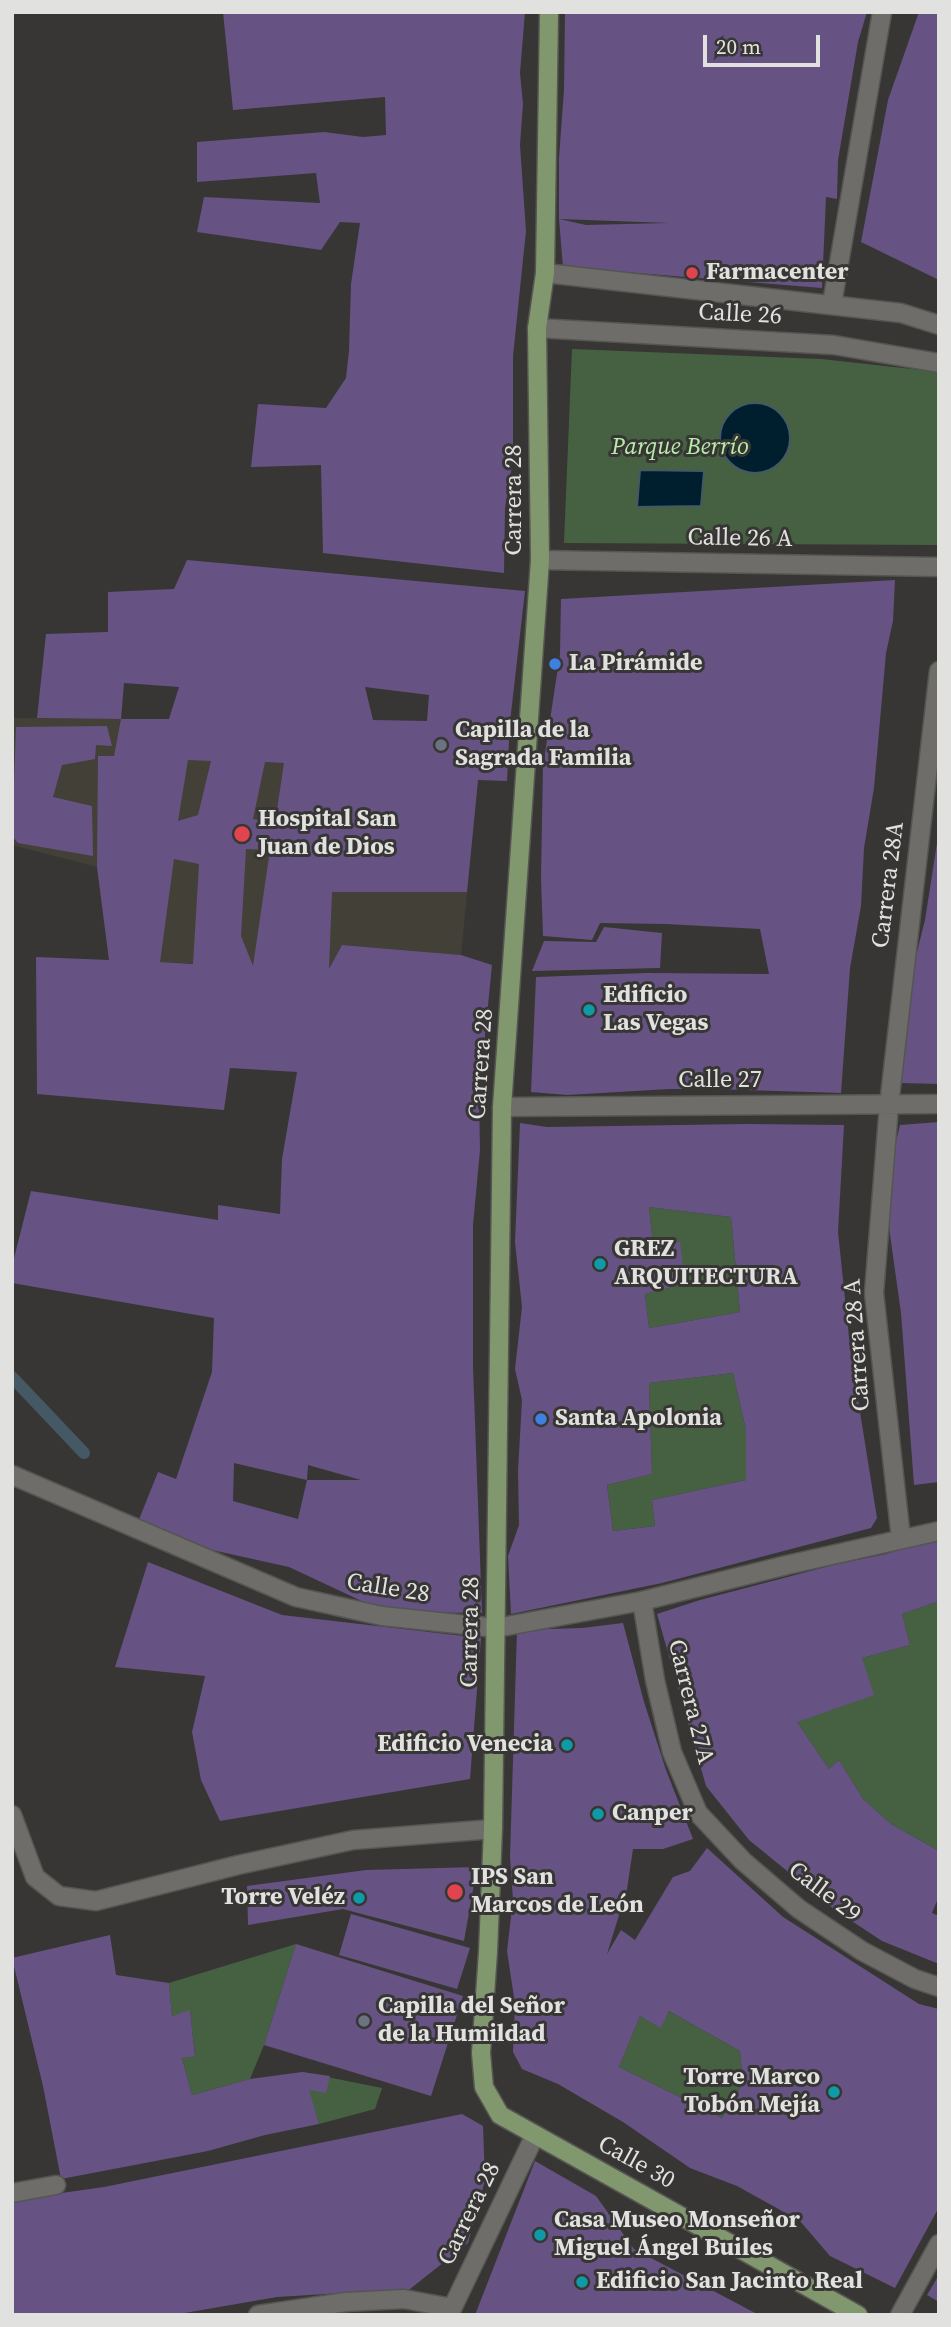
<!DOCTYPE html>
<meta charset="utf-8">
<style>
body{margin:0}
#map{position:relative;width:951px;height:2327px;overflow:hidden;background:#373634;font-family:"Source Serif 4",serif}
canvas{display:block}
.frame{position:absolute;inset:0;border:14px solid #e1e1df;pointer-events:none}
.scale{position:absolute;left:703px;top:35px;width:117px;height:32px;box-sizing:border-box;border:4px solid #e1e1df;border-top:0;padding-left:9px;font-size:21px;line-height:24px;white-space:nowrap;color:#e1e1df;-webkit-text-stroke:5px #373634;paint-order:stroke}
</style>
<div id="map">
<canvas width="951" height="2327"></canvas>
<div class="frame"></div>
<div class="scale">20 m</div>
</div>
<script>
const context = document.querySelector('canvas').getContext('2d');
context.lineJoin = 'round';
function fill(path, color) { context.fillStyle = color; context.fill(path, 'evenodd'); }
const toPath = rows => new Path2D(rows.map(r => 'M' + r).join(''));
function stroke(path, color, width, dash) { context.strokeStyle = color; context.lineWidth = width; context.lineCap = dash ? 'butt' : 'round'; context.setLineDash(dash || []); context.stroke(path); }
function label(font, color, halo, rows, align = 'center') {
  context.font = font + ' "Source Serif 4",serif'; context.lineWidth = 6; context.setLineDash([]); context.textBaseline = 'middle'; context.strokeStyle = halo; context.fillStyle = color; for (const [text, x, y, turn = 0] of rows) {
    context.save(); context.translate(x, y); context.rotate((+turn || 0) * Math.PI / 180); context.textAlign = isNaN(turn) ? turn : align; if (halo) context.strokeText(text, 0, 0); context.fillText(text, 0, 0); context.restore();
  }
}
const built = toPath([
 [12,718,169,719,175,759,344,765,478,780,461,955,342,945,329,969,109,960,97,867,12,845]
]);
const green = toPath([
 [572,349,821,359,939,372,939,545,564,543],
 [649,1207,731,1217,740,1312,649,1328,645,1294,685,1284,653,1243],
 [733,1373,746,1430,746,1480,652,1500,655,1526,613,1531,607,1485,652,1474,649,1383],
 [939,1601,939,1851,891,1824,863,1799,839,1760,829,1769,797,1722,862,1658,910,1645,902,1614],
 [296,1944,264,2045,250,2079,192,2095,182,2058,195,2055,190,2011,172,2016,169,1983],
 [669,2011,740,2051,743,2083,722,2118,619,2067,640,2016,661,2027],
 [302,2072,382,2088,375,2109,319,2124]
]);
const water = toPath([
 '720 438a35 35 0 1 1 70 0a35 35 0 1 1-70 0Z',
 [640,470,704,471,701,506,637,507,640,470]
]);
const stream = toPath([
 [12,1377,84,1453]
]);
const building = toPath([
 [223,12,525,12,520,73,523,104,520,145,526,231,513,356,513,459,505,508,504,573,323,553,321,465,251,467,258,404,326,408,346,378,349,351,351,284,360,223,340,222,321,250,197,232,204,197,320,203,316,173,197,182,197,142,324,132,363,137,386,135,385,97,233,110],
 [565,12,867,12,858,42,838,160,837,199,826,197,822,288,563,267,559,219,586,225,669,223,559,219,559,158,564,90],
 [919,12,939,12,939,280,861,242,888,100],
 [187,560,525,591,510,722,507,781,478,780,467,892,332,892,329,969,342,945,461,955,492,965,479,1096,480,1150,473,1225,473,1367,482,1613,385,1612,289,1567,212,1550,138,1522,158,1472,176,1479,212,1372,214,1318,12,1283,12,1266,31,1191,218,1220,218,1205,280,1214,282,1159,297,1072,230,1068,224,1110,37,1094,36,957,109,960,97,867,98,756,114,756,121,719,169,719,179,687,124,683,121,719,37,718,46,634,108,632,108,592,174,589],
 [365,687,429,695,427,721,373,720],
 [188,760,211,761,198,815,178,821],
 [265,762,284,763,275,823,253,819],
 [246,849,270,850,253,966,241,936],
 [174,859,199,864,193,964,160,962],
 [234,1463,307,1480,308,1465,361,1480,307,1480,298,1519,233,1501],
 [895,580,893,621,886,653,874,788,864,848,861,906,850,968,841,1093,713,1089,669,1089,567,1095,531,1092,536,977,647,973,769,974,760,929,666,924,600,923,592,940,543,936,541,877,543,766,560,654,561,599],
 [107,726,112,746,96,745,95,759,62,765,53,797,92,806,93,856,18,843,12,836,16,727],
 [937,843,939,1084,901,1083,911,976,925,920],
 [604,927,662,933,660,968,532,971,544,941,596,942],
 [939,1122,939,1482,914,1485,901,1313,886,1206,886,1183,900,1125],
 [520,1123,547,1127,747,1124,844,1125,838,1232,851,1356,877,1518,871,1528,662,1583,511,1614,508,1556,519,1525,518,1471,522,1400,515,1369,522,1307,515,1242],
 [649,1207,731,1217,740,1312,649,1328,645,1294,685,1284,680,1242,653,1243],
 [733,1373,746,1430,746,1480,652,1500,655,1526,613,1531,607,1485,652,1474,649,1383],
 [939,1542,939,1601,902,1614,910,1645,862,1658,874,1695,797,1722,829,1769,839,1760,863,1799,891,1824,939,1851,939,1896,932,1913,939,1916,939,1964,882,1941,835,1910,749,1840,706,1786,657,1614,700,1600,833,1565,886,1554,920,1543],
 [148,1562,282,1615,481,1638,470,1779,220,1821,201,1780,192,1732,205,1676,115,1667],
 [623,1623,644,1702,666,1770,693,1839,663,1849,633,1849,627,1889,607,1954,621,1930,635,1940,673,1877,690,1871,707,1848,783,1917,919,2004,939,2009,939,2207,895,2288,830,2256,800,2221,737,2186,690,2168,623,2122,558,2084,522,2069,513,2052,515,2004,507,1951,513,1900,510,1857,517,1630,582,1628],
 [669,2011,740,2051,743,2083,722,2118,619,2067,640,2016,661,2028],
 [477,1867,464,1941,343,1909,248,1925,247,1886,366,1870],
 [351,1914,470,1948,457,1989,339,1955],
 [110,1935,116,1975,169,1983,172,2016,190,2010,195,2056,182,2058,192,2095,250,2079,302,2072,330,2076,326,2093,309,2090,319,2124,265,2135,208,2151,61,2179,43,2086,12,1958],
 [296,1944,463,1996,431,2096,264,2045],
 [462,2114,483,2126,485,2180,468,2243,405,2293,342,2293,277,2297,173,2315,12,2315,12,2200,104,2187],
 [535,2161,596,2196,634,2249,759,2315,475,2315],
 [939,2275,939,2302,927,2295]
]);
const minor = toPath([
 [545,273,901,313,939,325],
 [832,304,882,12],
 [537,328,834,345,939,363],
 [540,560,939,567],
 [502,1107,939,1104],
 [12,1475,296,1597,382,1616,496,1628,642,1601,787,1565,939,1531],
 [901,1539,874,1293,889,1105,939,671],
 [642,1601,655,1680,672,1752,698,1813,743,1861,799,1909,862,1951,915,1979,939,1987],
 [12,1815,35,1877,59,1896,96,1901,238,1865,353,1840,493,1829],
 [12,2193,56,2185],
 [258,2315,346,2302,404,2299,452,2308],
 [449,2315,535,2135],
 [900,2315,939,2244]
]);
const major = toPath([
 [549,12,545,273,537,328,540,560,502,1107,493,1829,488,1952,481,2053,484,2087,500,2115,858,2315]
]);
const markers = [
 [692,273,7,"#e0444e"],
 [555,664,7,"#3f7fe0"],
 [441,745,7,"#6b7280"],
 [242,834,9,"#e0444e"],
 [589,1010,7,"#0f9aa8"],
 [600,1264,7,"#0f9aa8"],
 [541,1419,7,"#3f7fe0"],
 [567,1745,7,"#0f9aa8"],
 [598,1814,7,"#0f9aa8"],
 [455,1892,9,"#e0444e"],
 [359,1898,7,"#0f9aa8"],
 [364,2021,7,"#6b7280"],
 [834,2092,7,"#0f9aa8"],
 [540,2235,7,"#0f9aa8"],
 [582,2282,7,"#0f9aa8"]
];
const poiNames = [
 ["Farmacenter",706,273],
 ["La Pirámide",569,664],
 ["Capilla de la",455,731],
 ["Sagrada Familia",455,759],
 ["Hospital San",258,820],
 ["Juan de Dios",258,848],
 ["Edificio",603,996],
 ["Las Vegas",603,1024],
 ["GREZ",614,1250],
 ["ARQUITECTURA",614,1278],
 ["Santa Apolonia",555,1419],
 ["Edificio Venecia",553,1745,"right"],
 ["Canper",612,1814],
 ["IPS San",471,1878],
 ["Marcos de León",471,1906],
 ["Torre Veléz",345,1898,"right"],
 ["Capilla del Señor",378,2007],
 ["de la Humildad",378,2035],
 ["Torre Marco",820,2078,"right"],
 ["Tobón Mejía",820,2106,"right"],
 ["Casa Museo Monseñor",554,2221],
 ["Miguel Ángel Builes",554,2249],
 ["Edificio San Jacinto Real",596,2282]
];
const streetNames = [
 ["Calle 26",740,315,3],
 ["Carrera 28",515,500,-90],
 ["Calle 26 A",740,539,1],
 ["Carrera 28A",889,885,-83],
 ["Carrera 28",482,1064,-86],
 ["Calle 27",720,1081],
 ["Carrera 28 A",858,1345,-94],
 ["Calle 28",388,1589,9],
 ["Carrera 28",471,1632,-89],
 ["Carrera 27A",690,1702,76],
 ["Calle 29",824,1893,37],
 ["Calle 30",636,2163,29],
 ["Carrera 28",470,2214,-64]
];
const parkNames = [
 ["Parque Berrío",680,448]
];
fill(built, '#434037');
fill(green, '#466141');
fill(water, '#001f2e');
stroke(water, '#445963', 2);
stroke(stream, '#445963', 12);
fill(building, '#665383');
stroke(minor, '#555552', 21);
stroke(major, '#555552', 21);
stroke(minor, '#6e6d6a', 18);
stroke(major, '#81986e', 18);
for (const [x, y, r, color] of markers) { const dot = new Path2D(); dot.arc(x, y, r, 0, 2 * Math.PI); context.fillStyle = color; context.fill(dot); stroke(dot, '#373634', 2.5); }
label('bold 24px', '#e1e1df', '#373634', poiNames, 'left');
label('24px', '#e1e1df', '#373634', streetNames);
label('italic 24px', '#b5eea9', '#373634', parkNames);
</script>
